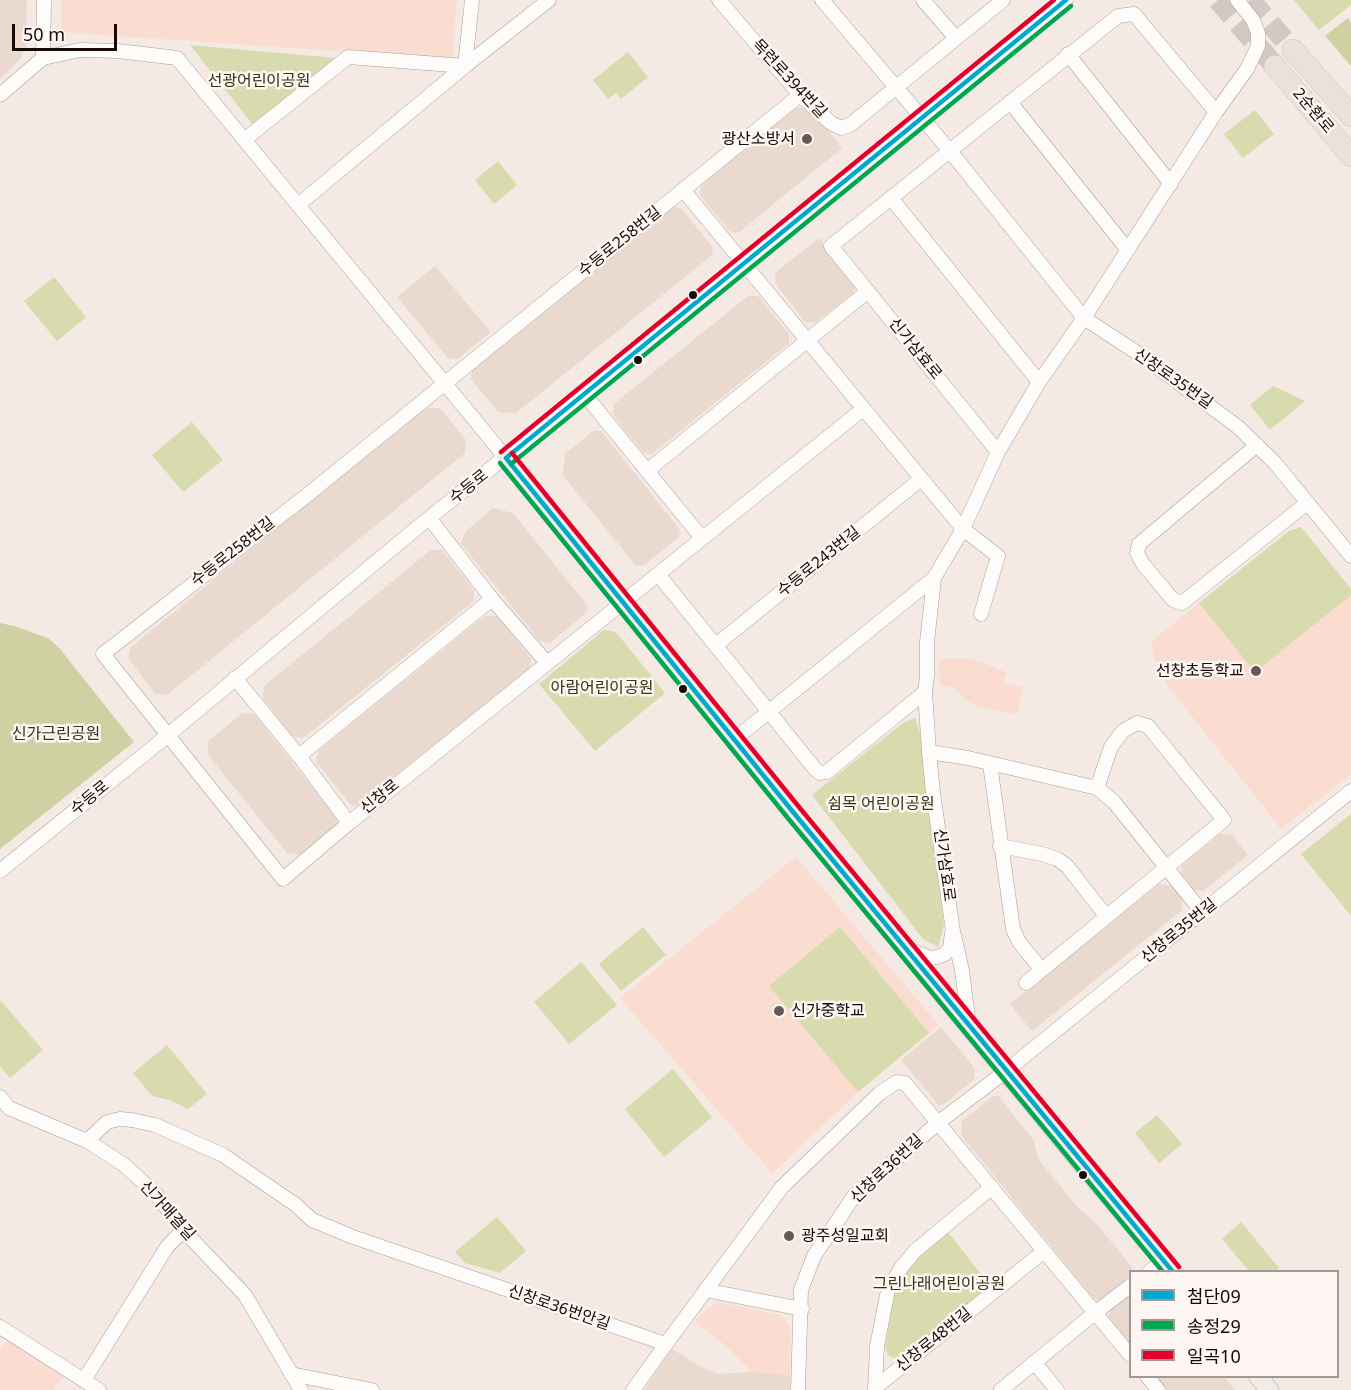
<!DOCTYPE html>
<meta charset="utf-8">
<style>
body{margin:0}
#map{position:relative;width:1351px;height:1390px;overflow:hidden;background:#f4e9e3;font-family:"Noto Sans","Noto Sans KR",sans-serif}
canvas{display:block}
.legend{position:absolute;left:1129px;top:1270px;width:210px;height:108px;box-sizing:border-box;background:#fef6f3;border:2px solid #a29895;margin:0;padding:8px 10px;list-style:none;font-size:18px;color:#170b07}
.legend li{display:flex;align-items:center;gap:12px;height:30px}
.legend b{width:30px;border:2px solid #a29895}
.scale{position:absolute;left:12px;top:24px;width:105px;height:27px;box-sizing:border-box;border:3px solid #170b07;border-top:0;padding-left:8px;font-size:18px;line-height:21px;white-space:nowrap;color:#170b07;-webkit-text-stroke:4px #fef6f3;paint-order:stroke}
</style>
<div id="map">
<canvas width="1351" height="1390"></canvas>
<ul class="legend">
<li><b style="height:8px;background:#00a9ce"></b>첨단09</li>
<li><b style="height:8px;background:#00a651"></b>송정29</li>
<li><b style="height:8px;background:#e4002b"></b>일곡10</li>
</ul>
<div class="scale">50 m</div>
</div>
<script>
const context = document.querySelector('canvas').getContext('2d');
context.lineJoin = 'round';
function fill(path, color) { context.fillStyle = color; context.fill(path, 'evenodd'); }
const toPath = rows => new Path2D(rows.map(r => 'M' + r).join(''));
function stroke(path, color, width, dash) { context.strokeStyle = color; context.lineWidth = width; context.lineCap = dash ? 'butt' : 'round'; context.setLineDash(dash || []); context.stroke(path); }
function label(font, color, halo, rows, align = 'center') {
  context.font = font + ' "Noto Sans","Noto Sans KR",sans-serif'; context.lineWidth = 5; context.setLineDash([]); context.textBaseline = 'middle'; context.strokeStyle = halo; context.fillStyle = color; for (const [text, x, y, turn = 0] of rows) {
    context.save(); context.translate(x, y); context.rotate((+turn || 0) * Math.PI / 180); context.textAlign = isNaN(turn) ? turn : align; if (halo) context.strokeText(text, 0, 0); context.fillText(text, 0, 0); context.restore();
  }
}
const commercial = toPath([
 [0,0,27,0,26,46,21,58,0,79],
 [810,107,842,148,738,233,729,231,700,195,701,185,796,108],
 [673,206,682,209,713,248,712,255,516,413,498,412,471,379,472,370],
 [819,238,855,283,853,293,815,323,805,322,775,283,775,273],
 [435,266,491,332,457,359,448,358,397,297],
 [748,296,758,296,789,334,789,343,652,454,644,453,613,415,614,404],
 [424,408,440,408,466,440,465,453,167,695,155,694,128,658,131,647],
 [593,431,601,431,680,530,679,537,643,566,636,566,563,475,565,454],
 [493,508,513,513,587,605,586,613,550,643,540,641,461,544,465,532],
 [431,550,442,550,474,591,474,601,303,738,292,736,263,698,264,686],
 [485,616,497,616,531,659,530,668,358,806,351,805,316,762,318,751],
 [243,713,254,714,337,819,337,825,299,855,287,853,208,755,208,741],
 [1220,834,1232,835,1248,855,1203,891,1195,890,1182,873,1182,865],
 [1159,884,1173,886,1183,899,1181,911,1032,1031,1010,1004],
 [941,1027,975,1069,974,1079,943,1105,939,1106,901,1060],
 [993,1096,998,1096,1033,1139,1039,1160,1077,1207,1094,1221,1132,1267,1130,1276,1101,1300,1094,1299,961,1135,962,1121],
 [1130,1290,1130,1345,1108,1317,1112,1305],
 [672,1349,703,1368,720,1374,752,1372,790,1375,790,1390,644,1390],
 [1157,1377,1224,1377,1235,1390,1167,1390]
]);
const built = toPath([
 [62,0,457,0,452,59,61,32],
 [1301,527,1351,589,1351,774,1281,829,1168,686,1153,655,1152,641,1289,531],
 [939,659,972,659,1007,672,1002,683,1023,687,1017,714,978,707,964,699,955,688,940,686],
 [796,857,939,1025,858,1092,772,1173,620,998],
 [718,1302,780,1315,787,1321,791,1330,790,1375,752,1372,725,1345,694,1321,706,1310],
 [8,1339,64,1375,54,1390,0,1390,0,1352]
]);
const green = toPath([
 [1294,0,1351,0,1351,5,1319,30],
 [190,45,336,58,253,125],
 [628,52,648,77,621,99,616,93,608,99,593,80],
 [1255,110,1274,134,1243,158,1224,134],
 [498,161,517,185,494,204,475,180],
 [54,277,86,317,57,341,24,301],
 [1273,386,1305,401,1270,430,1250,405],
 [192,422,223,460,183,492,152,455],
 [1301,527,1351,589,1351,595,1255,672,1199,603,1289,531],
 [604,630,616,632,665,693,595,751,539,684],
 [915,718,920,732,944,925,938,947,923,939,812,795,903,723],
 [1351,814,1351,916,1301,854],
 [643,927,666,955,621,991,599,964],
 [840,927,929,1033,858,1092,769,986],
 [581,962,617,1005,569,1044,534,1002],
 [0,1000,43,1050,10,1078,0,1066],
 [167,1045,207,1094,188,1109,169,1100,152,1096,133,1073],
 [673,1069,712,1117,664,1157,625,1109],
 [1157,1115,1182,1144,1159,1163,1135,1133],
 [497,1217,526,1251,500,1273,465,1263,455,1252],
 [1241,1222,1279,1268,1275,1271,1249,1271,1222,1239],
 [947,1231,991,1287,900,1359,889,1356,885,1349,894,1293,912,1263]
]);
const forest = toPath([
 [1348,18,1351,23,1351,66,1325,36],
 [0,623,14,626,48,638,60,649,134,742,0,849]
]);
const highwayTunnel = toPath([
 [1218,0,1275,66],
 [1250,0,1293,50]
]);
const minor = toPath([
 [719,0,800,95,831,123,841,128,850,125,1003,0],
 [822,0,950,151,1084,318,1145,358,1238,427,1275,463,1351,556],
 [923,0,955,37],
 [1068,54,1171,184],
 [43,58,44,0],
 [0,95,43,58,80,50,118,51,177,58,506,458],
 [800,95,306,496,103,654,283,879,349,823,863,409],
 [1010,102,1127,249],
 [244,140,348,57,465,66,472,0],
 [684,191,963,529,998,556,981,614],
 [891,198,1039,382],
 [298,205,465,66,549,0],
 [585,395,702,538],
 [1257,445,1139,544,1137,553,1143,564,1173,600,1182,603,1307,503],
 [998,452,831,246,1118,16,1134,14,1216,112],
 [647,471,868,291],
 [430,519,492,599,547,663],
 [658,574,815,769,820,773,827,772,925,692],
 [716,645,921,479],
 [235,678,299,756,349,823],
 [735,739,934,578],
 [929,752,968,758,1097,788,1114,802,1202,912],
 [299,756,492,599],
 [990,764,1013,929,1019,942,1041,969],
 [1000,846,1042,854,1057,859,1067,866,1106,916],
 [0,871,167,736,418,527,745,264,1066,0],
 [906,948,930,958,937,957,945,954,950,948,952,933],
 [1026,983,1224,820,1148,726,1137,723,1123,731,1111,747,1097,788],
 [969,1025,962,970,953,931,933,793,929,752,925,692,927,676,927,642,934,578,963,529,998,452,1039,382,1084,318,1216,112,1247,69,1258,46,1258,33,1253,20,1237,0],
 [0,1097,9,1108,87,1141,123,1164,156,1194,183,1230,245,1295,301,1390],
 [87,1141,107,1122,120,1119,132,1120,155,1125,223,1155,296,1205,312,1220,353,1237,666,1344,782,1187,880,1093,897,1082,905,1083,1130,1355],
 [1149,1272,1164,1260],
 [705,1290,802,1309],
 [0,1327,99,1390],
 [1034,1362,1057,1390],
 [291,1374,372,1390],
 [1147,1376,1158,1390],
 [84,1380,167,1247,183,1230],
 [875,1388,1044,1251],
 [633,1390,666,1344],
 [798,1390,801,1290,814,1256,854,1196,939,1122,1006,1071,1351,791],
 [875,1390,877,1346,888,1290,901,1268,915,1251,992,1187],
 [1001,1390,1096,1312,1130,1286]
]);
const major = toPath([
 [506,458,793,812,1087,1170,1173,1272],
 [1258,1376,1269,1390]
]);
const highway = toPath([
 [1293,50,1351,116],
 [1275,66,1351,156]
]);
const bus1 = toPath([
 [506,458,793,812,1173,1272],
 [506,458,1066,0]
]);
const bus2 = toPath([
 [500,463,787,817,1163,1272],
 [511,464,1071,6]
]);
const bus3 = toPath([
 [501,452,1054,0],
 [512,453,799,807,1179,1267]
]);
const markers = [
 [807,139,6,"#645954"],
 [693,295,5,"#170b07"],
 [638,360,5,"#170b07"],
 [1256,671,6,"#645954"],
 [683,689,5,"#170b07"],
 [779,1011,6,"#645954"],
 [1083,1175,5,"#170b07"],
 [789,1236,6,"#645954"]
];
const streetNames = [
 ["목련로394번길",789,79,47],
 ["2순환로",1313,111,50],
 ["수등로258번길",620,242,-39],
 ["신가삼효로",915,349,51],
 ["신창로35번길",1173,379,35],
 ["수등로",469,487,-38],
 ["수등로258번길",233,552,-38],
 ["수등로243번길",819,562,-39],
 ["신창로",380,797,-39],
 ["수등로",90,798,-39],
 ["신가삼효로",944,865,82],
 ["신창로35번길",1179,931,-39],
 ["신창로36번길",887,1169,-43],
 ["신가매결길",167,1211,48],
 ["신창로36번안길",559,1308,19],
 ["신창로48번길",934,1340,-39]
];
const parkNames = [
 ["선광어린이공원",259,81],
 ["아람어린이공원",602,688],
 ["신가근린공원",56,734],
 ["쉼목 어린이공원",881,804],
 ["그린나래어린이공원",939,1284]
];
const poiNames = [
 ["광산소방서",795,139],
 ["선창초등학교",1244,671],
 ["신가중학교",791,1011,"left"],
 ["광주성일교회",801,1236,"left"]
];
fill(commercial, '#e9d9cf');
fill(built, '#faddd0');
fill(green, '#d8dbad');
fill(forest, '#cfd1a3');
stroke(highwayTunnel, '#d3c8c2', 21, [21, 10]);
stroke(minor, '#a89d98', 15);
stroke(major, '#cdc6c3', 20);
stroke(highway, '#cdc6c3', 22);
stroke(minor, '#fdfcfb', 14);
stroke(major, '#f1ece6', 18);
stroke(highway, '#e9e2d9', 21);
stroke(bus1, '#00a9ce', 4.5);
stroke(bus2, '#00a651', 4.5);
stroke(bus3, '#e4002b', 4.5);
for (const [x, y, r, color] of markers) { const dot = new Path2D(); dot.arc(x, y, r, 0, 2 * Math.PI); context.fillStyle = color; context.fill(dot); stroke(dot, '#fef6f3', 2); }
label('16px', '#170b07', '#fef6f3', streetNames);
label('16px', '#313614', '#fef6f3', parkNames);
label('16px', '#170b07', '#fef6f3', poiNames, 'right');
</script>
